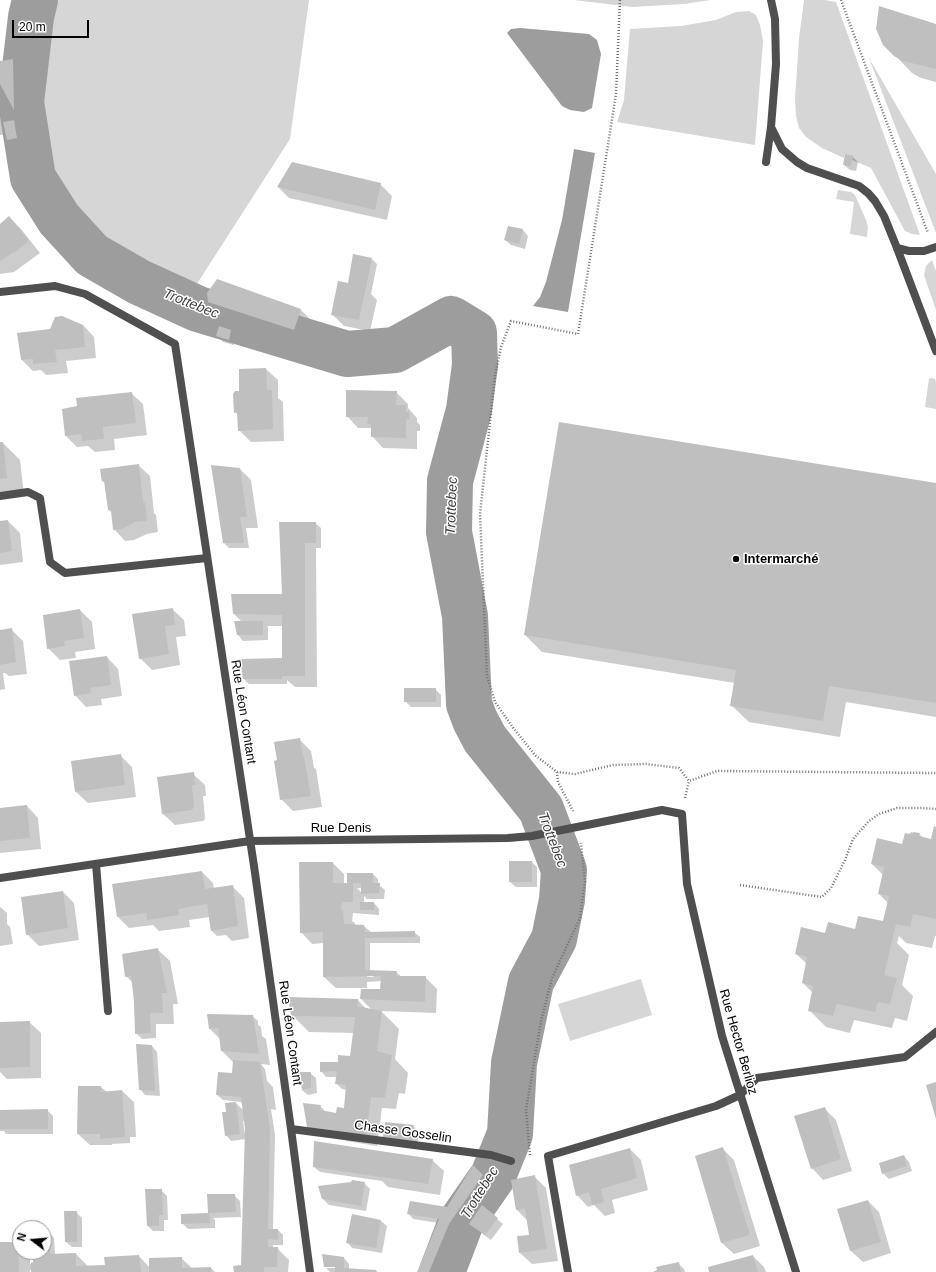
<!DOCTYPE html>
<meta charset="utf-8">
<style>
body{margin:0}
#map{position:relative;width:936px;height:1272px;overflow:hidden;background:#fff;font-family:Helvetica,sans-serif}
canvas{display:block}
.north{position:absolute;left:12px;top:1220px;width:40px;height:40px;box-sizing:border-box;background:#fff;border:1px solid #999;border-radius:50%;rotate:286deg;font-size:11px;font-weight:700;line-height:16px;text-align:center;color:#000}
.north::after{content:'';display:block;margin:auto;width:14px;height:18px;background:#000;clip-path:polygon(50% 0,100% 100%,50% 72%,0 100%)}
.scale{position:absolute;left:12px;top:20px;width:77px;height:18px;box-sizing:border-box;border:2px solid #000;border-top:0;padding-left:5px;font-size:12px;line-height:14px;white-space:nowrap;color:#000;-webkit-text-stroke:3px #fff;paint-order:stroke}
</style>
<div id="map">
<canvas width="936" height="1272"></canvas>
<div class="north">N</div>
<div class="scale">20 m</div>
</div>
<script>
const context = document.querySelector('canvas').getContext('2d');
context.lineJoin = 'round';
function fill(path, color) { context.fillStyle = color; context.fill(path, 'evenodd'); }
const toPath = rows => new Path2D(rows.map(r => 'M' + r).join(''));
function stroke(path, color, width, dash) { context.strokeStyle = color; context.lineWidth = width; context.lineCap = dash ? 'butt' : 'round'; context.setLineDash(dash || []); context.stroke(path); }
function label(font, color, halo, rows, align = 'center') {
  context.font = font + ' Helvetica,sans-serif'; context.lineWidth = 3; context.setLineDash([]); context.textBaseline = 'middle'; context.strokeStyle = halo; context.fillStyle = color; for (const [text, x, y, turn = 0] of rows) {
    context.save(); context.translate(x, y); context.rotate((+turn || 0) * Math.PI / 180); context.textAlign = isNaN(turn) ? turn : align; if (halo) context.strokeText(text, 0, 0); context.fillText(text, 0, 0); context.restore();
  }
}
const green = toPath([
 [49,0,309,0,290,139,193,290,135,262,94,235,59,193,44,153,38,97,43,28],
 [574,0,711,0,684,4,632,7],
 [804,0,824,0,836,2,920,235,912,234,905,231,871,168,852,160,853,155,845,154,844,158,822,148,806,137,799,128,796,116,795,99,799,39],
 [749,11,756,15,760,25,763,41,755,145,617,122,624,100,630,29,681,26,716,20,736,12],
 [869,58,936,174,936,233],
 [838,190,851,192,855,195,866,220,868,227,867,237,850,234,854,202,836,199],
 [932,260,936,271,936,310,924,275,926,266],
 [931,378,935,379,936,383,936,409,925,407,929,379],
 [641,979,652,1015,570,1041,558,1004]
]);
const water = toPath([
 [520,28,589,34,597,40,601,54,592,108,584,112,570,110,562,106,507,33,511,29],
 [574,149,595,153,568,312,533,306,540,297,546,282,562,220]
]);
const shadow = toPath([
 [936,25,936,82,921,78,912,73,884,44],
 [13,60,18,66,19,114,11,104,13,121,19,127,21,136,11,138,11,140,21,138,22,143,14,145,8,139,7,134,0,135,0,62],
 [852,156,858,162,856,171,850,170,844,165],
 [380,184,392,196,387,220,289,198,278,187],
 [9,217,21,229,40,253,14,272,0,274,0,225],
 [523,230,528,236,525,249,511,245,505,240],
 [372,259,377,264,371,294,377,300,370,331,344,326,332,314,349,285],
 [209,301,300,309,312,321,305,341,220,313],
 [83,325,94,337,96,358,66,361,68,373,46,375,41,370,33,371,22,360],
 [230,331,236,337,234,345,223,342,218,336],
 [266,369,278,380,278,398,283,402,284,441,251,442,239,430,238,415,235,412,240,392],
 [396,392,408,404,408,408,417,418,417,422,420,425,420,431,417,431,417,449,383,448,372,436,372,428,358,428,347,416],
 [131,393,143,404,147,435,114,439,115,450,95,452,88,446,77,447,66,436,79,407],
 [0,443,3,443,20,460,24,495,0,495],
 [138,465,150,476,154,513,156,515,158,532,147,534,134,540,125,541,114,529,112,513,109,510,106,484,103,481],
 [240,469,251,480,258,528,246,528,249,548,229,548,224,543],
 [936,484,936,717,846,702,840,737,749,722,731,705,735,683,542,652,525,635],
 [8,521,20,533,23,562,0,565,0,522],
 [280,523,315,523,321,528,321,548,316,548,317,687,295,687,287,680,287,684,249,684,244,679,283,660,283,626,267,626,268,627,268,640,243,641,238,635,242,622,234,614,283,595],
 [172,609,184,620,186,636,176,637,180,665,152,670,140,658],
 [80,610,92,622,95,649,75,652,76,658,60,660,48,648],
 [11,629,23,641,27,674,9,676,5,673,3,673,5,689,0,690,0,631],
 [107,657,118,669,122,696,101,699,102,705,86,707,75,695],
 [435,689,441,695,441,707,411,707,405,701],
 [299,739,311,751,314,768,316,769,322,807,293,811,281,799],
 [120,755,132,767,136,797,88,803,76,792],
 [193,774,205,785,206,796,203,796,205,819,203,821,175,825,163,814],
 [27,806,38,818,41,849,0,853,0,809],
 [936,828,936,936,935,936,932,948,906,943,899,936,897,943,909,955,902,985,913,996,907,1021,895,1018,892,1028,854,1020,850,1033,826,1027,809,1010,812,992,803,983,807,964,796,954,826,934,886,923,888,903,879,894,883,875,872,864,919,834,923,838,932,840],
 [532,862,537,867,537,887,516,887,510,882],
 [333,863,344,874,344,884,373,874,378,879,378,884,385,890,384,899,367,899,364,896,364,903,374,903,379,909,379,915,353,913,352,921,355,923,355,926,364,926,371,932,414,932,420,937,420,943,370,943,370,971,396,972,402,977,425,977,437,989,436,1013,381,1011,399,1029,395,1059,408,1073,405,1094,399,1093,396,1109,382,1108,377,1146,346,1141,340,1135,314,1132,308,1126,320,1106,326,1112,335,1114,345,1109,347,1090,342,1089,336,1083,337,1077,326,1077,321,1071,351,1057,354,1033,309,1032,292,1015,358,1000,366,1009,372,1010,361,999,381,990,382,981,367,982,367,988,336,988,324,977,324,943,312,944,301,932],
 [357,888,362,888,362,893],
 [367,975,372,975,374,977,367,977],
 [202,872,213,883,214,889,232,886,244,898,249,938,232,941,226,935,217,936,211,930,209,917,189,920,190,927,159,931,153,925,129,928,118,917],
 [63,892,74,903,79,940,39,946,27,934],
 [0,907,7,913,7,924,10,927,13,944,0,946],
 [158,950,170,961,178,1004,173,1004,174,1024,156,1024,156,1038,142,1039,136,1033,133,983,126,976],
 [252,1016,258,1021,258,1025,261,1027,262,1036,266,1039,270,1065,261,1064,265,1069,267,1081,273,1087,276,1110,271,1109,275,1135,273,1230,278,1230,283,1235,283,1245,273,1245,273,1248,277,1248,289,1260,288,1272,235,1272,242,1266,246,1139,231,1141,226,1135,227,1113,236,1103,244,1111,243,1104,241,1102,223,1100,217,1095,235,1074,233,1062,222,1051,220,1039,210,1029],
 [243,1121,245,1121,246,1134,245,1134],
 [29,1022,41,1033,41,1078,7,1079,0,1072,0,1023],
 [152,1046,157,1052,160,1096,145,1095,140,1089],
 [310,1073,316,1078,317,1093,308,1095,302,1090],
 [101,1087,107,1092,122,1091,134,1102,136,1137,130,1137,130,1143,112,1144,112,1145,90,1145,78,1134],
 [824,1108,836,1120,852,1171,823,1180,812,1168],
 [47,1110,53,1116,53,1134,6,1134,4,1131,0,1131,0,1111],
 [413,1126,419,1132,417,1146,389,1142],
 [722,1148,734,1160,760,1246,734,1254,722,1243,696,1156],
 [630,1149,641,1160,648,1190,612,1200,615,1213,605,1216,594,1205,588,1207,577,1195],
 [904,1156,909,1162,912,1171,889,1179,883,1173],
 [432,1160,444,1171,440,1195,388,1187,382,1181,320,1172,314,1167],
 [473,1167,494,1187,481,1206,503,1224,491,1240,476,1229,469,1223,461,1235,454,1231,437,1272,418,1272,439,1223,413,1219,408,1213,447,1208],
 [535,1177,546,1188,558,1261,532,1264,520,1253,518,1237,530,1235,528,1221,517,1210,512,1181],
 [364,1183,370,1189,366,1211,329,1205,323,1199],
 [161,1190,167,1196,168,1220,164,1220,164,1231,153,1231,148,1226],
 [208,1195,234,1195,240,1201,241,1217,213,1218,215,1220,215,1228,188,1229,182,1223,209,1214],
 [868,1201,879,1212,891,1253,863,1262,851,1251,838,1210],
 [76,1212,82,1218,82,1247,72,1247,66,1242],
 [352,1216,381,1221,387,1226,382,1253,352,1248,347,1242],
 [49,1232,54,1238,55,1254,76,1254,88,1266,106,1266,139,1256,150,1268,181,1258,192,1268,211,1268,215,1272,32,1272,32,1270,30,1270,30,1272,0,1272,0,1243,18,1243,20,1245,20,1252,27,1252,30,1254,30,1264,35,1263,34,1252,44,1252,44,1233],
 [753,1256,764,1267,766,1272,710,1272],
 [344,1258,349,1264,349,1269,377,1272,330,1272,326,1268,336,1268],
 [678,1263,684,1269,685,1272,654,1272]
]);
const river = toPath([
 [35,0,31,17,21,102,33,178,59,219,92,255,139,282,198,309,347,354,395,350,451,319,474,333,475,365,469,410,450,481,449,532,465,616,469,704,475,720,485,739,541,809,564,870,562,900,554,939,531,982,514,1063,510,1134,493,1176,461,1222,442,1272]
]);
const building = toPath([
 [879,6,936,24,936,69,903,61,894,56,883,45,876,29],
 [13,59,14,110,0,84,0,61],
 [14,120,17,138,7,140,3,122],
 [845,154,853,155,851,166,843,165],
 [292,162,381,183,375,210,277,187],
 [9,216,29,241,14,253,14,252,0,261,0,224],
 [508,226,523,229,519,244,504,240],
 [353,254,372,258,359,320,331,315,338,281,348,283],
 [217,279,301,309,294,330,208,302,207,293],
 [62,316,83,325,85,347,55,350,57,362,33,364,33,359,21,360,17,333,50,329,55,317],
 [219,326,231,330,229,340,216,336],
 [266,368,267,390,272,390,273,429,238,431,237,412,234,413,233,394,235,391,239,391,239,369],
 [346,390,397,391,396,405,406,405,406,412,409,412,409,420,406,419,406,438,371,437,371,424,367,424,368,417,346,417],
 [132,392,136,423,103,427,104,439,82,441,81,434,65,436,62,409,77,406,76,398],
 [559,422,936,483,936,703,829,686,823,721,730,706,736,670,524,635],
 [0,442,3,442,7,478,0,479],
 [139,464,143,503,145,502,147,521,135,522,122,529,113,530,111,510,108,510,104,481,102,482,100,469],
 [211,465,240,468,247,517,240,517,244,543,223,543],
 [8,520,12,551,0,553,0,521],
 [279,522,316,522,316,543,305,543,305,676,282,676,282,679,243,679,240,659,282,658,282,615,233,614,231,594,282,594],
 [173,608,175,625,165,626,169,654,139,659,132,614],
 [80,609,84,638,64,641,65,646,47,649,43,615],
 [234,621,263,621,263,635,237,635],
 [12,628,16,662,0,665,0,630],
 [107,656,111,685,90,688,91,693,74,696,69,661],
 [404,688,436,688,436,702,404,702],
 [300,738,303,757,304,757,311,796,280,800,274,761,277,760,274,742],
 [121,754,125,785,75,792,71,761],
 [194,772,195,785,192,785,194,807,192,810,162,814,157,777],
 [27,805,30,838,0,841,0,808],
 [934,826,936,827,936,919,913,914,910,927,896,924,884,975,897,978,890,1004,878,1002,875,1012,837,1004,833,1016,808,1011,813,986,802,983,807,957,795,954,801,927,825,933,828,922,855,929,858,916,883,921,889,896,878,894,884,867,871,864,877,838,902,844,905,833,910,834,911,832,913,833,913,832,920,833,919,836,931,839],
 [509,861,532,861,532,882,509,882],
 [299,862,333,862,333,883,347,883,347,873,373,873,373,883,380,883,379,893,361,894,361,883,353,883,353,902,342,902,341,910,343,910,344,924,364,925,365,932,415,931,415,937,365,938,365,970,397,971,396,976,426,976,425,1002,360,999,361,989,380,989,381,976,323,977,323,932,300,933],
 [202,871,205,889,233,885,238,926,211,931,207,904,178,909,179,915,147,920,146,913,117,917,112,884],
 [63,891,68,928,26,935,21,897],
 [360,902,374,902,374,910,360,910],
 [158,948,167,993,162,993,163,1013,150,1013,151,1033,135,1034,134,1001,131,976,125,977,122,954],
 [288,997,358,999,357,1006,382,1011,377,1051,392,1055,385,1098,371,1097,366,1135,307,1127,303,1103,321,1105,320,1110,336,1113,337,1107,344,1108,346,1085,335,1084,337,1071,320,1072,320,1062,338,1062,338,1055,350,1056,355,1017,291,1016],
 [207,1014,253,1015,259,1054,221,1051,218,1028,209,1029],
 [30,1021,30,1067,0,1068,0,1022],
 [136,1044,152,1045,155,1091,139,1090],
 [233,1060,260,1062,270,1129,268,1229,278,1229,278,1240,268,1239,268,1247,278,1247,277,1267,264,1267,264,1272,234,1272,233,1266,241,1265,245,1129,241,1097,216,1095,218,1072,232,1073],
 [299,1072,311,1072,311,1088,302,1090],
 [936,1082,936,1119,926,1085],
 [78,1086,101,1086,101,1092,122,1090,125,1137,100,1139,100,1134,77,1134],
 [236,1102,240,1134,225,1136,222,1112,226,1112,225,1103],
 [825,1107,841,1159,811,1169,794,1116],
 [48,1109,48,1129,0,1129,0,1110],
 [385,1122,414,1125,412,1141,383,1137],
 [314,1141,433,1159,428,1184,313,1167],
 [723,1147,750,1235,721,1243,695,1156],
 [630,1148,637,1178,601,1189,604,1202,592,1205,589,1192,576,1196,569,1165],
 [904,1155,907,1166,882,1174,879,1163],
 [473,1165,483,1175,449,1224,429,1272,417,1272,439,1219,407,1214,410,1201,447,1207],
 [535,1175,547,1249,519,1253,517,1236,529,1235,525,1209,516,1210,511,1180],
 [352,1180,365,1182,361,1206,322,1199,318,1186,351,1182],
 [145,1189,162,1189,163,1215,159,1215,159,1226,147,1226],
 [207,1194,235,1194,236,1212,209,1213,210,1223,181,1224,181,1214,208,1213],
 [868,1200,881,1242,850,1251,837,1209],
 [482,1205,498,1218,485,1235,469,1224],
 [64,1211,77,1211,77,1242,65,1242],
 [352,1214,381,1220,376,1248,346,1243],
 [49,1231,50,1254,76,1253,76,1266,105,1265,104,1257,139,1255,141,1272,31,1272,31,1263,33,1262,33,1252,44,1252,44,1232],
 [0,1242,18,1242,19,1272,0,1272],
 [322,1254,344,1257,344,1268,376,1270,377,1272,335,1272,335,1267,324,1267],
 [753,1255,758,1272,709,1272,708,1267],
 [182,1257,182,1268,211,1267,211,1272,149,1272,149,1258],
 [679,1262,681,1272,653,1272,657,1270,656,1267]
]);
const path = toPath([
 [620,0,616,94,578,334,511,321,501,347,495,376,480,514,487,676,495,702,514,729,535,755,557,772,575,774,613,765,646,764,679,768,689,781,717,771,936,773],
 [841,0,928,233],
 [557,772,558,782,573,811],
 [685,798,689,781],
 [740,885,822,897,831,888,845,860,853,839,868,822,879,814,897,808,921,808,936,809],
 [530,1155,526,1110,541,1021,552,978,580,918,585,882,581,843]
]);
const lane = toPath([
 [771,127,782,149,797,162,807,168,859,186,868,193,875,201,884,216,897,248,936,351],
 [766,162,771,127,776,64,775,19,771,0],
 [897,248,909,251,924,251,936,247],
 [0,496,28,492,40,498,50,562,65,573,207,558],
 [96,864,108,1011]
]);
const street = toPath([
 [0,292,55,286,85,294,175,344,254,866,291,1129,310,1272],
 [0,878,250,841,508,838,532,836,662,810,682,814,687,884,722,1036,796,1272],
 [291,1129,491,1155,511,1161],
 [568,1272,548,1156,716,1106,740,1095,757,1078,905,1057,936,1032]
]);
const markers = [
 [736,559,4,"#000"]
];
const poiNames = [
 ["Intermarché",744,559]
];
const streetNames = [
 ["Rue Léon Contant",243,712,81],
 ["Rue Denis",341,828],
 ["Rue Léon Contant",290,1033,82],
 ["Rue Hector Berlioz",738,1042,74],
 ["Chasse Gosselin",403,1132,8]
];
const waterNames = [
 ["Trottebec",191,304,22],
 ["Trottebec",452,506,-88],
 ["Trottebec",552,840,69],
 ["Trottebec",480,1193,-58]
];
fill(green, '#d6d6d6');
fill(water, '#9d9d9d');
fill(shadow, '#0003');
stroke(river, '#9d9d9d', 46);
fill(building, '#bfbfbf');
stroke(path, '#717171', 2.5, [1, 2]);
stroke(lane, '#4f4f4f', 8);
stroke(street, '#4f4f4f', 8);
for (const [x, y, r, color] of markers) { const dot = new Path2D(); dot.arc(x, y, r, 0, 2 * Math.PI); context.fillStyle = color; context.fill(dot); stroke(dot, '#fff', 1.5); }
label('bold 13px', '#000', '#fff', poiNames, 'left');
label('13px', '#000', '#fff', streetNames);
label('italic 14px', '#3e3e3e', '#fff', waterNames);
</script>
